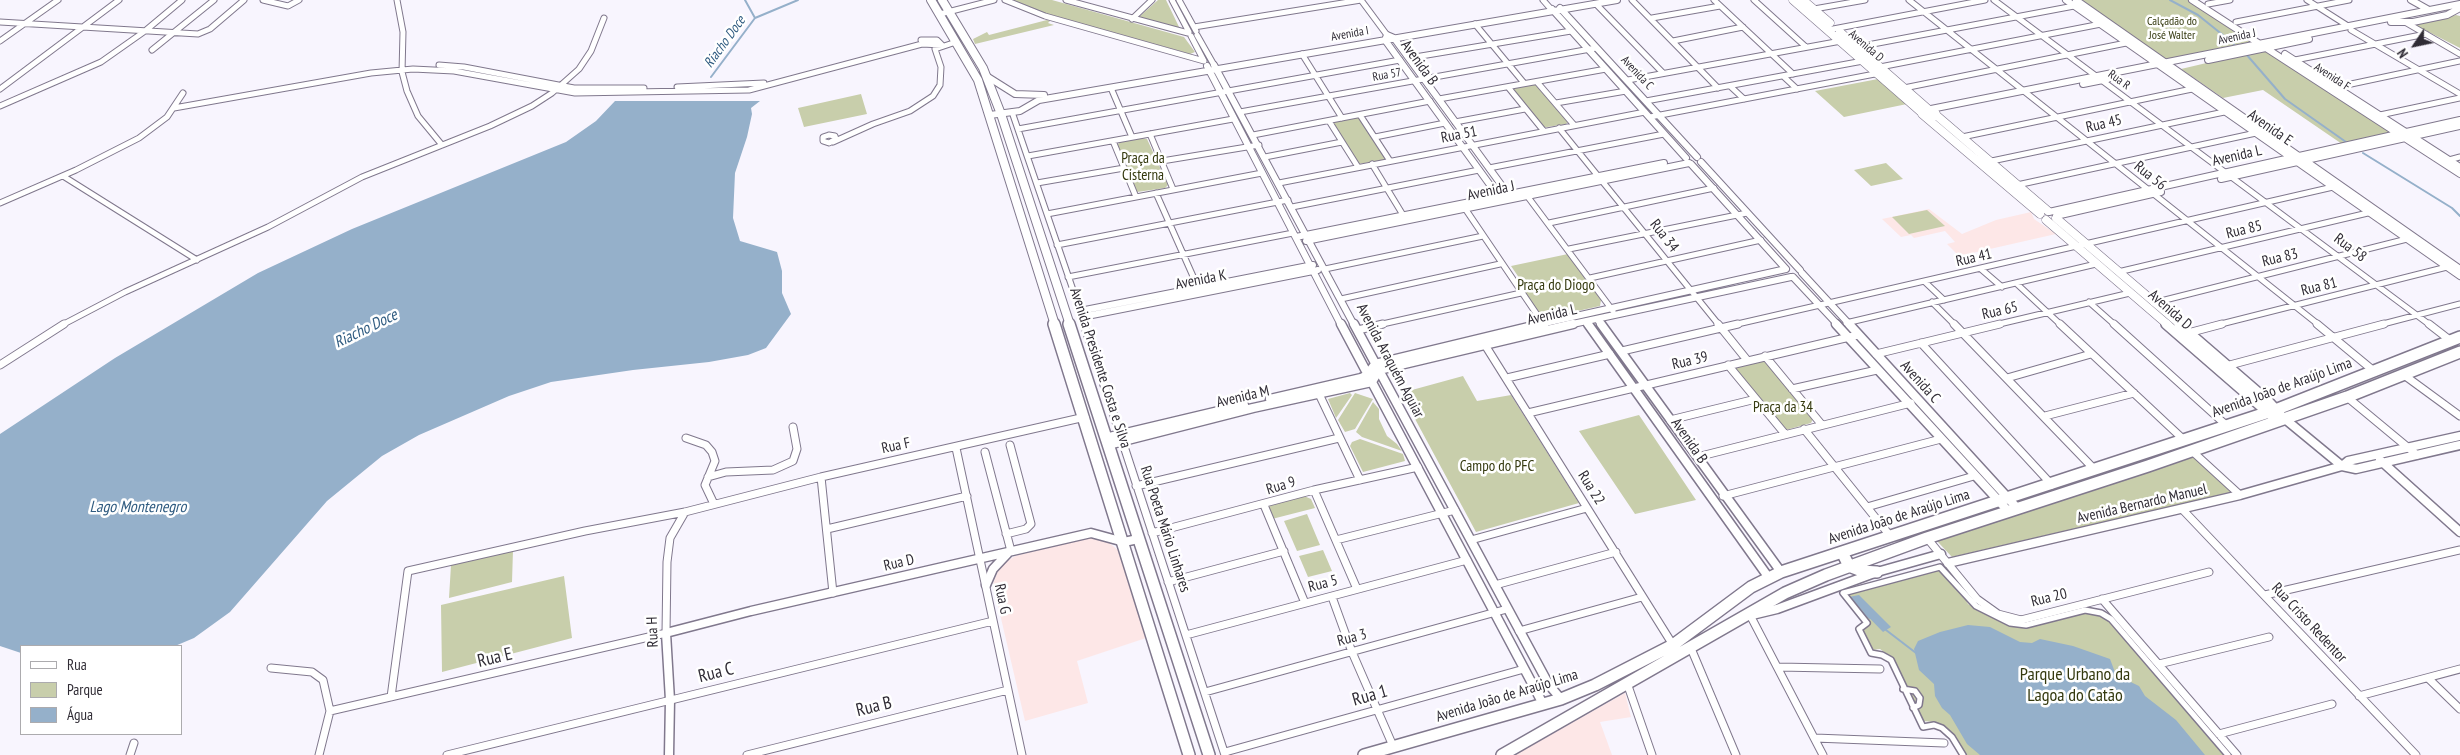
<!DOCTYPE html>
<meta charset="utf-8">
<style>
body{margin:0}
#map{position:relative;width:2460px;height:755px;overflow:hidden;background:#f8f5fe;font-family:"PT Sans Narrow",sans-serif}
canvas{display:block}
.legend{position:absolute;left:20px;top:645px;width:162px;height:90px;box-sizing:border-box;background:#fff;border:1px solid #acabae;margin:0;padding:6px 9px;list-style:none;font-size:15px;color:#302c35}
.legend li{display:flex;align-items:center;gap:10px;height:25px}
.legend b{width:25px;border:1px solid #acabae}
.north{position:absolute;left:2390px;top:20px;width:50px;height:50px;-webkit-text-stroke:4px #fff;paint-order:stroke;rotate:236deg;font-size:14px;font-weight:700;line-height:20px;text-align:center;color:#302c35}
.north::after{content:'';display:block;margin:auto;width:18px;height:22px;background:#302c35;clip-path:polygon(50% 0,100% 100%,50% 72%,0 100%)}
</style>
<div id="map">
<canvas width="2460" height="755"></canvas>
<ul class="legend">
<li><b style="height:6px;background:#fff"></b>Rua</li>
<li><b style="height:14px;background:#c8ceab"></b>Parque</li>
<li><b style="height:14px;background:#95b0ca"></b>Água</li>
</ul>
<div class="north">N</div>
</div>
<script>
const context = document.querySelector('canvas').getContext('2d');
context.lineJoin = 'round';
function fill(path, color) { context.fillStyle = color; context.fill(path, 'evenodd'); }
const toPath = rows => new Path2D(rows.map(r => 'M' + r).join(''));
function stroke(path, color, width, dash) { context.strokeStyle = color; context.lineWidth = width; context.lineCap = dash ? 'butt' : 'round'; context.setLineDash(dash || []); context.stroke(path); }
function label(font, color, halo, rows, align = 'center') {
  context.font = font + ' "PT Sans Narrow",sans-serif'; context.lineWidth = 5; context.setLineDash([]); context.textBaseline = 'middle'; context.strokeStyle = halo; context.fillStyle = color; for (const [text, x, y, turn = 0] of rows) {
    context.save(); context.translate(x, y); context.rotate((+turn || 0) * Math.PI / 180); context.textAlign = isNaN(turn) ? turn : align; if (halo) context.strokeText(text, 0, 0); context.fillText(text, 0, 0); context.restore();
  }
}
const commercial = toPath([
 [1929,209,1962,234,1996,220,2031,212,2034,219,2056,234,1959,256,1947,244,1955,242,1945,231,1914,238,1911,235,1901,237,1882,219],
 [1091,537,1108,542,1118,550,1146,638,1077,661,1088,703,1025,721,993,584,1000,566,1015,556],
 [1625,693,1631,717,1600,722,1612,755,1515,755]
]);
const green = toPath([
 [1010,0,1052,0,1184,37,1195,52,1190,54,1043,13],
 [1158,0,1166,0,1180,29,1139,17],
 [2080,0,2190,0,2256,43,2167,61],
 [2456,15,2460,16,2460,48,2417,26,2418,24],
 [1047,20,1050,21,1048,23,1054,25,975,44,973,39,987,32,989,35],
 [2266,49,2392,133,2342,144,2263,90,2223,98,2181,69],
 [1878,79,1907,104,1844,117,1815,91],
 [1533,83,1538,85,1568,122,1566,124,1541,128,1510,89],
 [861,94,867,114,804,127,798,108],
 [1357,117,1362,118,1387,157,1385,160,1358,164,1333,123,1334,121],
 [1142,138,1147,139,1168,185,1165,188,1137,192,1117,145,1120,142],
 [1886,163,1903,179,1871,186,1854,170],
 [1927,210,1945,226,1909,234,1892,217],
 [1568,254,1601,300,1600,306,1542,319,1522,290,1524,285,1511,266],
 [1764,361,1813,419,1811,423,1786,430,1780,428,1732,364],
 [1463,376,1477,401,1511,395,1579,503,1476,532,1401,393],
 [1350,393,1352,395,1336,418,1328,399],
 [1355,393,1373,399,1355,429,1345,432,1338,420],
 [1373,402,1379,409,1379,419,1387,436,1397,444,1402,451,1362,437,1356,432],
 [1639,415,1696,500,1635,514,1579,431],
 [1360,439,1403,454,1405,461,1363,472,1350,446,1352,442],
 [2191,454,2233,492,1952,557,1937,541,1938,539],
 [1304,496,1311,499,1315,508,1272,519,1268,508,1270,505],
 [1307,514,1320,545,1297,551,1284,521],
 [513,550,512,582,449,598,451,565],
 [1323,550,1332,571,1308,577,1299,556],
 [1939,568,1965,597,1968,604,2006,623,2016,625,2087,611,2109,619,2226,755,1962,755,1947,729,1934,722,1922,721,1914,714,1893,672,1896,665,1892,658,1880,649,1872,650,1858,629,1863,619,1841,592],
 [564,576,572,638,442,672,441,605]
]);
const water = toPath([
 [615,101,760,101,751,108,752,114,747,137,735,173,733,218,740,241,777,252,782,271,782,293,791,314,766,348,748,355,709,362,633,370,551,382,509,396,419,435,382,456,327,501,230,612,194,638,175,646,21,646,21,653,0,646,0,434,115,358,258,273,352,229,566,142,596,121],
 [1859,595,1891,627,1883,632,1849,597],
 [1968,625,1990,627,2020,642,2032,643,2040,639,2073,646,2110,659,2116,675,2139,686,2145,696,2176,720,2205,755,1980,755,1967,744,1950,715,1942,708,1935,696,1934,684,1919,670,1914,649,1918,641,1940,632]
]);
const stream = toPath([
 [745,0,755,18],
 [2170,0,2198,15,2234,44],
 [755,18,798,0],
 [2246,54,2285,99,2346,142],
 [711,77,755,18],
 [2363,153,2452,208,2460,216],
 [1858,609,1870,618],
 [1886,630,1916,653]
]);
const pedestrian = toPath([
 [1903,689,1915,691,1920,698,1919,705,1913,708],
 [1963,755,1952,737,1942,728,1934,725,1923,727,1891,660,1882,655,1871,653,1859,629,1867,623,1843,593,1940,567,1976,606,2010,623,2026,625,2085,610,2101,613,2111,619,2228,755]
]);
const minorFar1 = toPath([
 [263,0,288,6,299,0],
 [397,0,403,32,402,72,407,91,418,116,442,145],
 [1005,0,1045,16,1204,61],
 [1066,0,1188,33],
 [1172,0,1189,32],
 [1179,0,1196,31],
 [1543,0,1550,8],
 [1632,0,1718,88],
 [1714,0,1793,74],
 [1754,0,1806,47],
 [1909,0,2319,325],
 [1994,0,2430,325],
 [2307,0,2348,26],
 [1596,4,1663,73],
 [2208,4,2230,0],
 [1814,9,1865,0],
 [940,14,994,0],
 [1652,18,1720,6],
 [1132,19,1152,0],
 [0,22,198,34,210,29,244,0],
 [2236,22,2349,0],
 [2405,22,2460,54],
 [1475,24,1524,83],
 [1194,27,1361,0,1387,35],
 [1828,30,1985,0],
 [2351,30,2460,94],
 [1197,35,1214,65],
 [1191,36,1204,61],
 [921,40,937,40,942,45],
 [0,41,58,0],
 [1673,41,1743,27],
 [1857,47,2074,6],
 [152,50,214,0],
 [1302,54,1342,118],
 [1409,58,1571,31],
 [2295,60,2426,34],
 [439,65,464,67,574,88,644,88],
 [1880,67,2101,24],
 [1783,76,1797,89],
 [1628,80,1841,41],
 [1537,82,1574,125],
 [1730,86,1744,99],
 [677,87,764,83],
 [1508,87,1543,130],
 [2337,87,2460,61],
 [1111,88,1132,137],
 [1904,88,2131,42],
 [0,89,119,0],
 [1439,99,1606,69],
 [1646,101,1863,61],
 [1556,103,1626,91],
 [0,106,101,62,145,31,182,0],
 [174,108,371,73,413,69,454,71,575,93,749,90,922,44,942,45],
 [1012,112,1085,325],
 [1240,112,1596,48],
 [1360,115,1390,161],
 [2380,115,2460,98],
 [1650,117,1880,73],
 [1329,121,1358,167],
 [1455,122,1525,109],
 [1559,128,1719,325],
 [1018,129,1400,60],
 [1150,134,1173,189],
 [829,135,835,136,836,139,829,143,823,141,823,137,829,135],
 [1253,135,1430,101],
 [1375,137,1445,123],
 [1962,137,2192,89],
 [1113,141,1136,197],
 [833,142,873,124,910,111,933,96,940,85,941,67,935,49,956,42],
 [1028,156,1233,119],
 [1265,157,1342,142],
 [2449,160,2460,157],
 [1162,161,1259,145],
 [1987,162,2229,111],
 [1372,164,1403,215],
 [1489,168,1664,134],
 [63,176,197,260],
 [1037,183,1124,168],
 [1279,183,1645,112],
 [2017,185,2256,133],
 [1156,193,1200,292],
 [1525,193,1613,311],
 [0,203,76,170,139,138,167,117,183,93],
 [1462,204,1544,325],
 [1292,207,1479,170],
 [1047,214,1262,173],
 [1549,223,1714,188],
 [1057,245,1288,200],
 [1569,249,1747,213],
 [1325,269,1483,236],
 [1981,269,2002,287],
 [2118,272,2372,212],
 [1068,277,1293,233],
 [1590,278,1761,240],
 [1925,282,1944,300],
 [2017,284,2061,325],
 [1341,299,1500,264],
 [1932,302,1955,325],
 [2089,302,2115,325],
 [2153,303,2411,238],
 [1846,323,2096,264],
 [62,325,125,292,268,227,362,177,490,126,532,106,552,93,579,69,591,51,604,18],
 [1378,325,1521,293],
 [1733,325,2333,187],
 [1995,325,2130,293],
 [2217,325,2451,266],
 [2379,325,2460,304]
]);
const minor = toPath([
 [1084,324,1225,755],
 [1543,324,1545,327],
 [1718,324,1747,360],
 [1954,324,2095,470],
 [2060,324,2184,440],
 [2114,324,2226,425],
 [2317,324,2375,372],
 [2429,324,2451,341],
 [1358,330,1383,324],
 [2188,333,2222,324],
 [1921,343,2052,485],
 [1485,345,1673,645],
 [1622,351,1738,324],
 [1876,354,2000,324],
 [1765,356,1822,425],
 [0,365,64,324],
 [1728,365,1785,434],
 [2226,366,2384,324],
 [2404,375,2460,416],
 [1507,378,1610,354],
 [2007,378,2091,354],
 [1792,389,1877,370],
 [1319,394,1360,480],
 [2347,397,2417,455],
 [1528,413,1858,335],
 [2045,416,2134,393],
 [1670,420,1756,399],
 [1804,429,1891,537],
 [686,438,706,445,712,452,715,461,705,485,714,504],
 [956,448,1022,755],
 [2192,451,2240,495],
 [985,452,1011,551],
 [1697,457,1911,403],
 [708,477,726,472,773,470,793,461,797,449,793,427],
 [821,477,833,593],
 [1136,486,1339,438],
 [1314,490,1357,589],
 [1723,496,1941,439],
 [1264,505,1305,603],
 [1867,507,1974,476],
 [2182,509,2416,755],
 [827,529,967,496],
 [1152,533,1314,490,1418,467],
 [1006,534,1026,529,1031,524,1010,445],
 [1927,538,1977,599,1998,614,2021,620,2209,572],
 [1336,540,1455,510],
 [1471,540,1587,508],
 [1168,582,1284,551],
 [1495,585,1616,552],
 [2265,595,2460,550],
 [1332,597,1352,652,1393,746],
 [2102,599,2237,755],
 [1750,615,1823,755],
 [1519,631,1642,597],
 [1186,635,1467,560],
 [1690,646,1736,755],
 [2159,664,2269,637],
 [1779,667,1880,669],
 [271,668,312,672,323,680,330,711,319,755],
 [2428,678,2460,709],
 [1627,683,1652,755],
 [1205,692,1507,609],
 [2359,696,2460,669],
 [391,697,408,571,585,531,685,512,821,477,1085,417],
 [330,711,666,633,667,562,670,538,685,512],
 [2219,734,2332,704],
 [1815,738,1944,743],
 [1225,752,1524,669],
 [130,755,134,743],
 [447,755,993,621],
 [747,755,1008,690]
]);
const tertiaryFar1 = toPath([
 [2066,0,2460,276],
 [2076,0,2460,269],
 [2192,0,2460,174],
 [2411,0,2429,10],
 [1560,8,1697,157],
 [1552,9,1686,158],
 [2391,22,2413,22,2447,15,2460,8],
 [2285,54,2460,167],
 [2208,60,2309,39],
 [1214,65,1354,325],
 [1207,66,1341,325],
 [988,77,1015,94,1044,95],
 [2083,84,2108,79],
 [1931,109,2460,4],
 [990,115,1020,111,1039,100,1617,0],
 [1701,162,1800,270],
 [1691,164,1786,269],
 [2221,179,2460,126],
 [1498,196,1385,40,1387,35,1394,38,1508,194],
 [2049,212,2460,120],
 [2056,216,2161,192],
 [1296,237,1664,163],
 [1306,241,1689,163],
 [1802,273,1850,325],
 [1793,277,1838,325],
 [1080,311,1313,265],
 [1082,317,1318,270],
 [1597,319,1602,325],
 [1586,322,1588,325],
 [1536,325,1786,269],
 [1568,325,1791,277]
]);
const tertiary = toPath([
 [1341,324,1543,704],
 [1354,324,1549,685,1561,699],
 [1588,324,1769,578],
 [1601,324,1781,572],
 [1836,324,2009,512],
 [1849,324,2018,509],
 [1270,399,1361,378,1367,375,1375,364,1541,324],
 [2285,419,2342,466],
 [1105,438,1244,405],
 [1108,445,1253,408,1372,382,1379,370,1573,324],
 [2380,460,2460,532],
 [2342,466,2356,469,2460,445],
 [1948,563,2240,495,2342,466,2348,461,2460,436],
 [986,585,993,569,1009,552],
 [1752,615,1777,609,1877,572,1941,554],
 [669,755,670,700,666,633,751,611,1091,533,1124,542,1138,539]
]);
const secondaryFar1 = toPath([
 [1793,0,1921,112],
 [1803,0,1830,23],
 [1840,32,1928,109],
 [1925,115,1934,116,1936,114,1934,111,1924,108,1921,111,1922,114,2040,214],
 [1936,115,2048,211],
 [2056,218,2181,325],
 [2046,220,2168,325]
]);
const secondary = toPath([
 [2166,324,2272,416],
 [2179,324,2268,401,2280,414]
]);
const primaryFar1 = toPath([
 [931,0,978,80,1055,325],
 [942,0,983,68,1001,114,1070,325]
]);
const primary = toPath([
 [1054,324,1189,755],
 [1069,324,1209,755],
 [1842,552,1849,566,1862,571,1877,572],
 [1364,755,1561,699,1595,685,1673,645,1751,587,1781,572,2275,410,2460,337],
 [1502,755,1785,593,1826,575,1927,538,2148,466,2347,397,2460,352]
]);
const farParknames = [
 ["Calçadão do",2172,22],
 ["José Walter",2172,36]
];
const farStreetnames = [
 ["Avenida I",1350,34,-10],
 ["Avenida J",2237,37,-12],
 ["Avenida D",1866,46,41],
 ["Avenida C",1637,73,47],
 ["Rua 57",1387,75,-10],
 ["Avenida F",2332,77,33],
 ["Rua R",2119,80,36]
];
const farWaternames = [
 ["Riacho Doce",725,42,-54]
];
const streetNames = [
 ["Avenida B",1419,63,54],
 ["Rua 45",2104,124,-13],
 ["Avenida E",2270,128,35],
 ["Rua 51",1459,135,-11],
 ["Avenida L",2237,156,-13],
 ["Rua 56",2150,176,39],
 ["Avenida J",1491,191,-12],
 ["Rua 85",2244,230,-14],
 ["Rua 34",1664,236,52],
 ["Rua 58",2350,248,37],
 ["Rua 41",1974,258,-13],
 ["Rua 83",2280,258,-14],
 ["Avenida K",1201,280,-11],
 ["Rua 81",2319,287,-14],
 ["Avenida D",2170,310,41],
 ["Rua 65",2000,311,-13],
 ["Avenida L",1552,315,-13],
 ["Avenida Araquém Aguiar",1390,361,62],
 ["Rua 39",1690,361,-13],
 ["Avenida Presidente Costa e Silva",1100,368,72],
 ["Avenida C",1920,382,48],
 ["Avenida João de Araújo Lima",2282,388,-20],
 ["Avenida M",1243,397,-13],
 ["Avenida B",1689,441,55],
 ["Rua F",896,446,-12],
 ["Rua 9",1281,486,-17],
 ["Rua 22",1591,488,58],
 ["Avenida Bernardo Manuel",2142,504,-13],
 ["Avenida João de Araújo Lima",1899,517,-18],
 ["Rua Poeta Mário Linhares",1165,529,72],
 ["Rua D",899,563,-13],
 ["Rua 5",1323,584,-15],
 ["Rua 20",2049,598,-14],
 ["Rua G",1002,599,78],
 ["Rua Cristo Redentor",2309,623,47],
 ["Rua H",653,632,-92],
 ["Rua 3",1352,638,-15],
 ["Avenida João de Araújo Lima",1507,696,-17]
];
const parkNames = [
 ["Praça da",1143,159],
 ["Cisterna",1143,176],
 ["Praça do Diogo",1556,286],
 ["Praça da 34",1783,408],
 ["Campo do PFC",1497,467]
];
const waterNames = [
 ["Riacho Doce",366,329,-26],
 ["Lago Montenegro",138,507]
];
const nearStreetnames = [
 ["Rua E",495,658,-13],
 ["Rua C",716,673,-14],
 ["Rua 1",1370,696,-16],
 ["Rua B",874,707,-14]
];
const nearParknames = [
 ["Parque Urbano da",2075,675],
 ["Lagoa do Catão",2075,696]
];
fill(commercial, '#fde7e7');
fill(green, '#c8ceab');
fill(water, '#95b0ca');
stroke(stream, '#95b0ca', 2);
stroke(pedestrian, '#80788d', 8);
stroke(minorFar1, '#80788d', 7);
stroke(minor, '#80788d', 9);
stroke(tertiaryFar1, '#80788d', 8);
stroke(tertiary, '#80788d', 11);
stroke(secondaryFar1, '#80788d', 9);
stroke(secondary, '#80788d', 12);
stroke(primaryFar1, '#80788d', 10);
stroke(primary, '#80788d', 14);
stroke(pedestrian, '#fff', 5);
stroke(minorFar1, '#fff', 5);
stroke(minor, '#fff', 7);
stroke(tertiaryFar1, '#fff', 6);
stroke(tertiary, '#fff', 8);
stroke(secondaryFar1, '#fff', 8);
stroke(secondary, '#fff', 9);
stroke(primaryFar1, '#fff', 8);
stroke(primary, '#fff', 11);
label('12px', '#34390e', '#fff', farParknames);
label('12px', '#302c35', '#fff', farStreetnames);
label('italic 14px', '#2f5b80', '#fff', farWaternames);
label('15px', '#302c35', '#fff', streetNames);
label('15px', '#34390e', '#fff', parkNames);
label('italic 16px', '#2f5b80', '#fff', waterNames);
label('18px', '#302c35', '#fff', nearStreetnames);
label('18px', '#34390e', '#fff', nearParknames);
</script>
